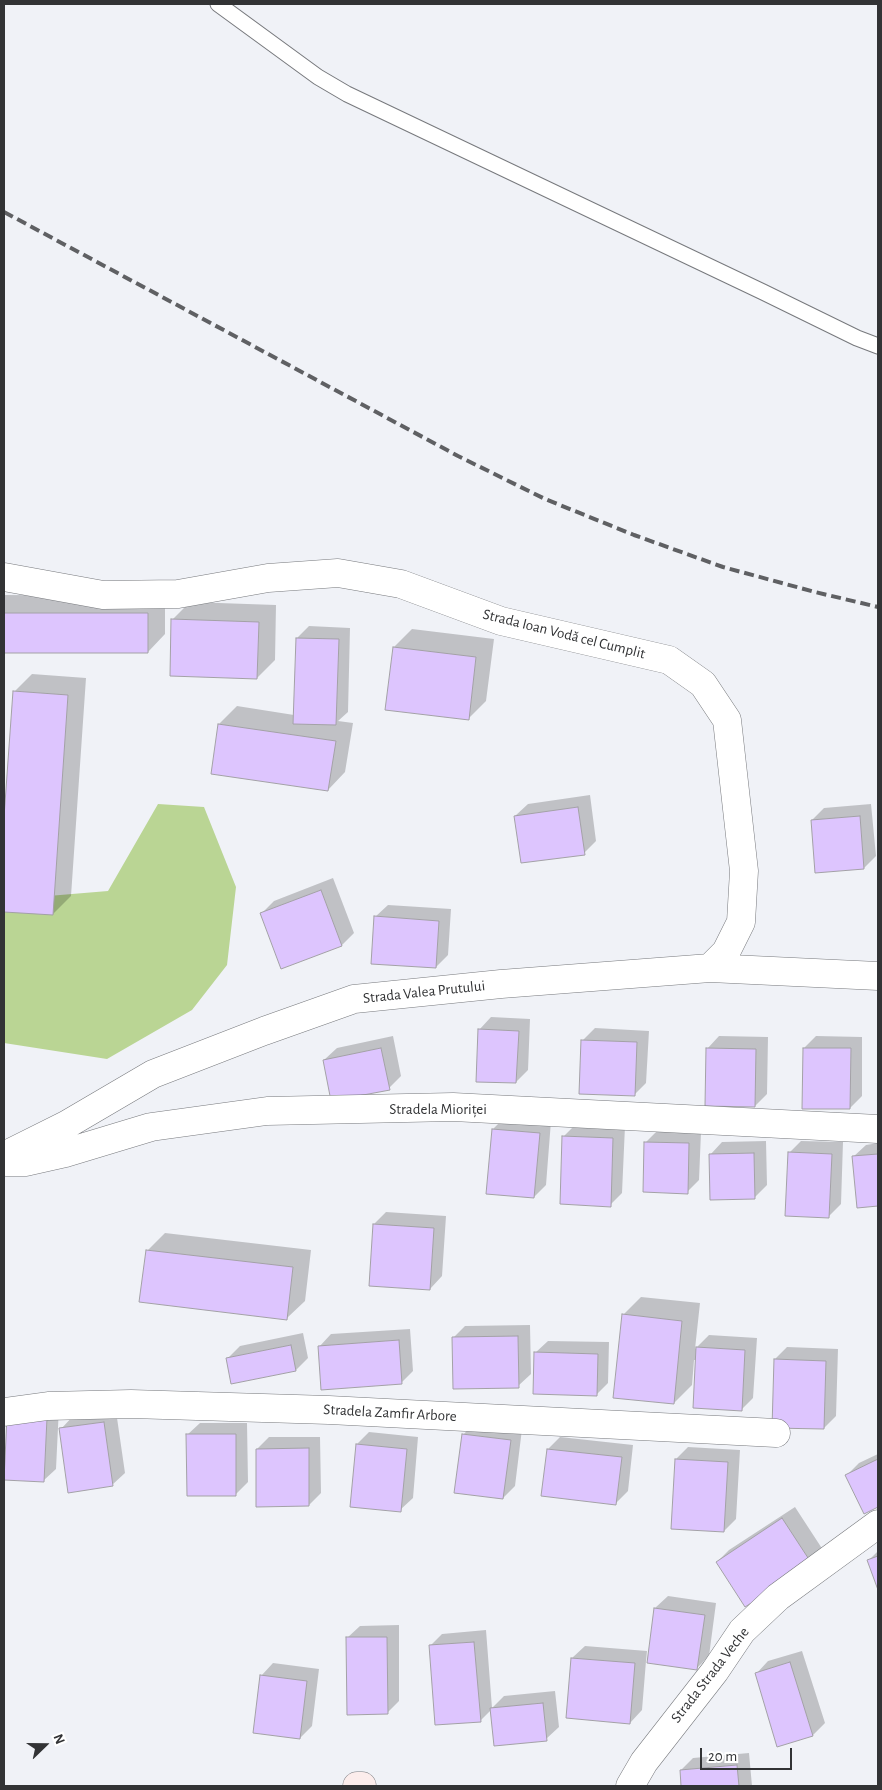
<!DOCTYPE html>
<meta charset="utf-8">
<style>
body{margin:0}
#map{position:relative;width:882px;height:1790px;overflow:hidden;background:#f0f2f7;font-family:"Alegreya Sans",sans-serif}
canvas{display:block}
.frame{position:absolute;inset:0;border:5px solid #323335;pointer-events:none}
.north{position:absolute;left:20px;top:1720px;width:50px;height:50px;-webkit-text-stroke:4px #fff;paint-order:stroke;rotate:68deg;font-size:14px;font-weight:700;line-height:20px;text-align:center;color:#323335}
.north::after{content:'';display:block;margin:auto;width:18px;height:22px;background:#323335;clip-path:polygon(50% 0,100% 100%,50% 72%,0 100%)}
.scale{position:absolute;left:700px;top:1748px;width:92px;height:22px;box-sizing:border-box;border:2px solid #323335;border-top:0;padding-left:6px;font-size:15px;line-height:18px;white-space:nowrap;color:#323335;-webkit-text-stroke:4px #fff;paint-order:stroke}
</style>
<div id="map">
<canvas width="882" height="1790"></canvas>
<div class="frame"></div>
<div class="north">N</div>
<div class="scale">20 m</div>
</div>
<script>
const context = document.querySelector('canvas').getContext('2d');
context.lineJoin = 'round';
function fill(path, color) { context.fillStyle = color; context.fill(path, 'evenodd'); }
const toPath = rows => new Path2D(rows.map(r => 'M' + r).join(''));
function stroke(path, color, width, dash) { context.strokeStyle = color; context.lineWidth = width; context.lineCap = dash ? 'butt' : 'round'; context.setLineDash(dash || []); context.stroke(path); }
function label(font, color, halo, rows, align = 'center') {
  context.font = font + ' "Alegreya Sans",sans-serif'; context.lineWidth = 5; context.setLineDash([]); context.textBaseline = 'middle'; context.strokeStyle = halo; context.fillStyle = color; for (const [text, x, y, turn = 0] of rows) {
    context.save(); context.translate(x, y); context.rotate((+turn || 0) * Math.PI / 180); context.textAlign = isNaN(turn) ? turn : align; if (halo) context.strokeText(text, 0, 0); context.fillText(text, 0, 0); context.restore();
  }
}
const green = toPath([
 [158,804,204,807,236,887,227,965,192,1010,107,1059,4,1043,4,877,36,897,108,891]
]);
const shadow = toPath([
 [4,595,165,596,165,634,148,652,4,651],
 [190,602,276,605,275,660,257,678,172,620],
 [309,626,350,628,348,712,338,721,353,723,345,772,328,790,219,724,237,706,294,715,297,638],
 [412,629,494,639,486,701,468,719,394,647],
 [32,674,86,678,71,896,53,914,4,911,4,834,14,692],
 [590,795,596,841,584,853,515,816,528,804],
 [871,804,876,856,864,868,812,820,824,808],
 [333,878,354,933,342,945,262,913,274,901],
 [388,905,451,909,448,955,436,967,375,917],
 [491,1017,530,1019,528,1070,516,1082,479,1030],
 [595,1028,649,1031,646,1083,634,1095,582,1041],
 [393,1036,401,1076,389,1088,324,1060,337,1048],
 [719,1036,768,1037,767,1094,755,1106,707,1049],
 [816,1036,862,1037,862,1096,850,1108,804,1048],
 [505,1117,551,1121,546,1185,534,1197,493,1129],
 [576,1124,625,1126,622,1193,610,1205,561,1203,564,1136],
 [657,1131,701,1132,699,1180,687,1192,645,1143],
 [766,1141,767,1185,755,1197,710,1155,722,1142],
 [801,1141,843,1142,841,1204,829,1216,789,1153],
 [878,1143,878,1205,858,1207,853,1157,866,1145],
 [386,1212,446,1216,442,1276,430,1289,374,1224],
 [165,1233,311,1250,305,1301,287,1318,147,1251],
 [641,1297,700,1303,695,1349,709,1335,757,1338,753,1398,741,1410,696,1360,694,1360,692,1385,674,1403,623,1315],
 [530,1325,531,1374,518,1386,453,1338,465,1326],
 [410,1329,413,1371,401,1383,319,1347,331,1334],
 [303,1333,308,1358,296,1370,228,1358,240,1346],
 [548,1341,609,1342,608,1383,596,1395,535,1353],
 [787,1347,838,1349,836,1416,824,1428,775,1359],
 [59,1407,56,1469,43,1481,8,1417],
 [116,1411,125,1473,112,1485,61,1429,73,1416],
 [475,1422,522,1429,515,1486,503,1498,463,1435],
 [200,1423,247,1423,248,1482,236,1494,187,1435],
 [369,1432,418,1437,413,1498,400,1510,357,1444],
 [269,1437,320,1437,321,1493,309,1505,257,1449],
 [560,1437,633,1445,628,1491,616,1503,548,1449],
 [688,1447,740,1450,736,1519,724,1531,676,1459],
 [878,1454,878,1505,865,1512,847,1475,859,1463],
 [795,1507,823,1550,811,1563,717,1562,729,1550],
 [878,1551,878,1586,869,1560],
 [668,1596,716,1603,709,1656,697,1668,646,1661,642,1710,630,1723,572,1658,585,1646,647,1651,646,1661,648,1661,655,1608],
 [399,1625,399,1701,387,1713,347,1638,360,1626],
 [486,1630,492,1708,504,1696,555,1691,559,1727,546,1739,492,1709,480,1721,430,1646,442,1634],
 [802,1651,825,1723,813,1735,778,1745,756,1674,768,1661],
 [273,1663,319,1669,312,1726,300,1738,261,1676],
 [749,1753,752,1786,683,1786,681,1770,693,1758]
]);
const building = toPath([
 [4,613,148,613,148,653,4,653,4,613],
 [171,619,259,622,257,679,170,676,171,619],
 [296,638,339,639,336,725,293,724,296,638],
 [393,647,476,657,469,720,385,710,393,647],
 [13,691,68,695,53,915,4,912,4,817,13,691],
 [218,724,336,741,328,791,211,774,218,724],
 [578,807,585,855,521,863,514,816,578,807],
 [860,816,864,869,815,873,811,820,860,816],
 [321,890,342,946,281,969,260,913,321,890],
 [374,916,439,921,436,968,371,964,374,916],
 [478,1029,519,1031,516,1083,476,1082,478,1029],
 [581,1040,637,1042,635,1096,579,1094,581,1040],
 [381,1048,390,1090,331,1101,323,1060,381,1048],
 [706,1048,756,1049,755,1107,705,1106,706,1048],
 [803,1048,851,1048,850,1109,802,1109,803,1048],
 [492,1129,540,1133,534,1198,486,1194,492,1129],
 [562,1136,613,1138,611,1207,560,1204,562,1136],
 [644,1142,689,1143,688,1194,643,1192,644,1142],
 [788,1152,832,1154,829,1218,785,1216,788,1152],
 [754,1153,755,1199,710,1200,709,1154,754,1153],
 [878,1154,878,1206,857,1208,852,1156,878,1154],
 [373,1224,434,1228,430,1290,369,1286,373,1224],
 [146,1250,293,1267,287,1320,139,1302,146,1250],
 [622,1314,682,1321,674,1404,613,1398,622,1314],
 [518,1336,519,1388,453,1389,452,1337,518,1336],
 [399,1340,402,1384,321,1390,318,1346,399,1340],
 [291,1345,296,1371,231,1384,226,1358,291,1345],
 [696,1347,745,1350,742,1411,693,1408,696,1347],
 [534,1352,598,1354,597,1396,533,1394,534,1352],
 [774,1359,826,1361,824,1429,772,1428,774,1359],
 [7,1416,47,1418,44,1482,4,1480,7,1416],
 [104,1422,113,1486,68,1493,59,1428,104,1422],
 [186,1434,236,1434,236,1496,187,1496,186,1434],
 [462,1434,511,1440,503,1499,454,1493,462,1434],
 [356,1444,407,1449,401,1512,350,1507,356,1444],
 [309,1448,309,1506,256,1507,256,1449,309,1448],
 [547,1449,622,1457,616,1505,541,1496,547,1449],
 [675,1459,728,1462,724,1532,671,1529,675,1459],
 [878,1459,878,1507,864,1514,845,1475,878,1459],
 [782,1518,812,1564,745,1607,716,1562,782,1518],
 [878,1556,878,1590,867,1560,878,1556],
 [654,1608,705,1615,697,1670,647,1663,654,1608],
 [346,1637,387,1637,388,1714,347,1715,346,1637],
 [474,1642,481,1722,435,1725,429,1645,474,1642],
 [571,1658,635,1663,630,1724,566,1718,571,1658],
 [790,1662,813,1736,777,1747,755,1673,790,1662],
 [260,1675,307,1681,300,1739,253,1733,260,1675],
 [543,1703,547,1741,494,1746,490,1708,543,1703],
 [737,1765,739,1786,681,1786,680,1770,737,1765]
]);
const lane = toPath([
 [218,4,318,77,347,94,763,292,857,338,878,346]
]);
const street = toPath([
 [4,577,103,595,178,594,268,578,338,573,401,584,501,621,669,660,703,684,727,720,744,871,741,922,726,952,710,968],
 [4,1156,66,1125,153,1074,264,1031,354,999,501,984,710,968,878,976],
 [6,1162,25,1162,65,1153,151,1127,267,1111,453,1107,878,1129],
 [4,1412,48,1406,131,1404,329,1410,776,1433],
 [630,1786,644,1762,715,1671,742,1631,778,1597,878,1524]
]);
const secondary = toPath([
 [357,1786,362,1786]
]);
const rail = toPath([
 [4,212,458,456,545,499,634,535,723,567,815,592,878,607]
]);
const streetNames = [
 ["Strada Ioan Vodă cel Cumplit",564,634,14],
 ["Strada Valea Prutului",424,992,-6],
 ["Stradela Mioriței",438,1109],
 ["Stradela Zamfir Arbore",390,1413,3],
 ["Strada Strada Veche",710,1675,-52]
];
fill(green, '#bad594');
fill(shadow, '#0003');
fill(building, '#ddc5fe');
stroke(building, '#a3a1a6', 1);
stroke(lane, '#77797d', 17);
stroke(street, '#77797d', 29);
stroke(secondary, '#77797d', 29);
stroke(lane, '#fff', 15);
stroke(street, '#fff', 28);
stroke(secondary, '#fcedec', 28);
stroke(rail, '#5f6063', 4, [10, 5]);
label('15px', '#323335', '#fff', streetNames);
</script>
